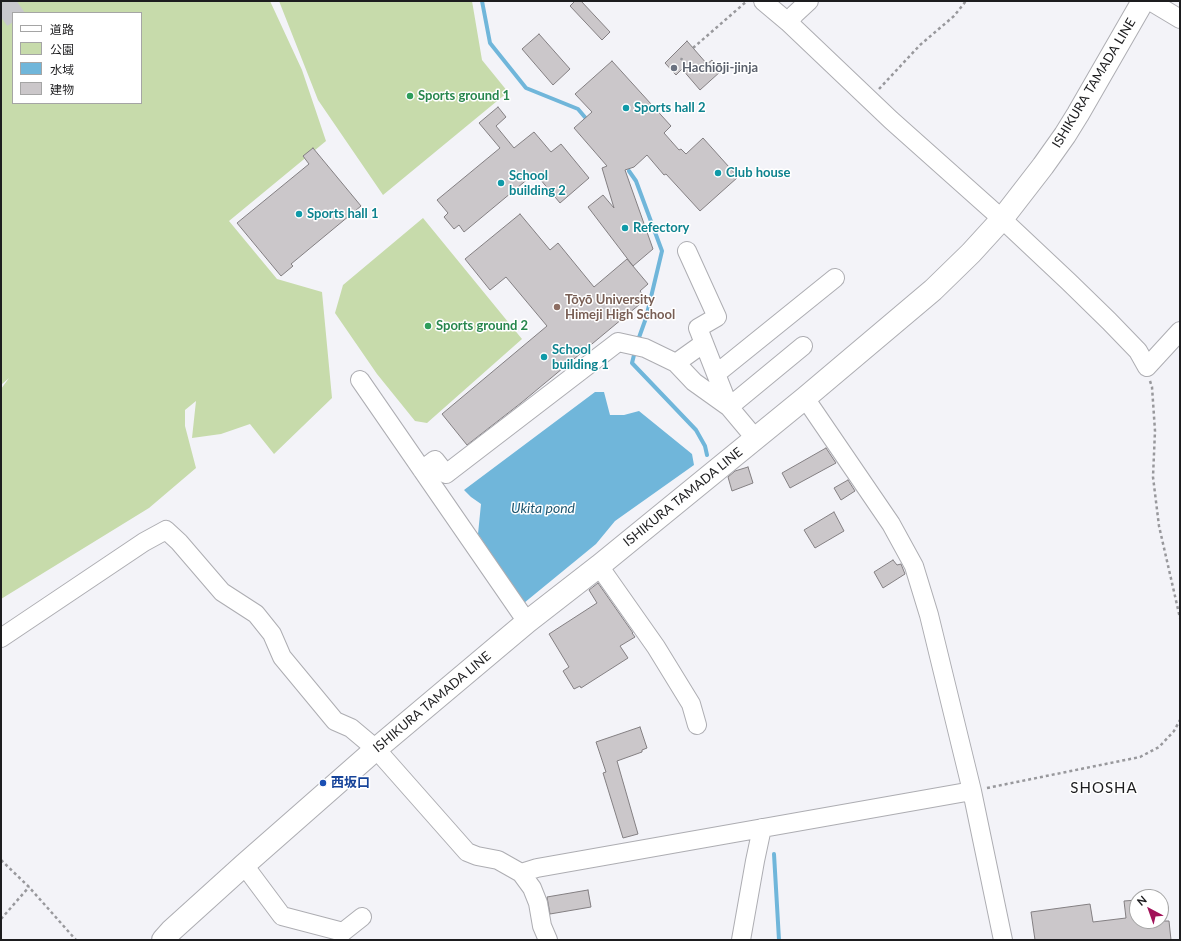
<!DOCTYPE html>
<meta charset="utf-8">
<style>
body{margin:0}
#map{position:relative;width:1181px;height:941px;overflow:hidden;background:#f3f3f8;font-family:Lato,"Noto Sans JP",sans-serif}
canvas{display:block}
.frame{position:absolute;inset:0;border:2px solid #1d1d1f;pointer-events:none}
.legend{position:absolute;left:12px;top:12px;width:130px;height:92px;box-sizing:border-box;background:#fff;border:1px solid #a5a5a5;margin:0;padding:5px 7px;list-style:none;font-size:12px;color:#1d1d1f}
.legend li{display:flex;align-items:center;gap:8px;height:20px}
.legend b{width:20px;border:1px solid #a5a5a5}
.north{position:absolute;left:1129px;top:889px;width:40px;height:40px;box-sizing:border-box;background:#fff;border:1px solid #a5a5a5;border-radius:50%;rotate:319deg;font-size:11px;font-weight:700;line-height:16px;text-align:center;color:#1d1d1f}
.north::after{content:'';display:block;margin:auto;width:14px;height:18px;background:#a21259;clip-path:polygon(50% 0,100% 100%,50% 72%,0 100%)}
</style>
<div id="map">
<canvas width="1181" height="941"></canvas>
<div class="frame"></div>
<ul class="legend">
<li><b style="height:5px;background:#fff"></b>道路</li>
<li><b style="height:11px;background:#c7dbab"></b>公園</li>
<li><b style="height:11px;background:#70b6da"></b>水域</li>
<li><b style="height:11px;background:#cbc7ca"></b>建物</li>
</ul>
<div class="north">N</div>
</div>
<script>
const context = document.querySelector('canvas').getContext('2d');
context.lineJoin = 'round';
function fill(path, color) { context.fillStyle = color; context.fill(path, 'evenodd'); }
const toPath = rows => new Path2D(rows.map(r => 'M' + r).join(''));
function stroke(path, color, width, dash) { context.strokeStyle = color; context.lineWidth = width; context.lineCap = dash ? 'butt' : 'round'; context.setLineDash(dash || []); context.stroke(path); }
function label(font, color, halo, rows, align = 'center') {
  context.font = font + ' Lato,"Noto Sans JP",sans-serif'; context.lineWidth = 3; context.setLineDash([]); context.textBaseline = 'middle'; context.strokeStyle = halo; context.fillStyle = color; for (const [text, x, y, turn = 0] of rows) {
    context.save(); context.translate(x, y); context.rotate((+turn || 0) * Math.PI / 180); context.textAlign = isNaN(turn) ? turn : align; if (halo) context.strokeText(text, 0, 0); context.fillText(text, 0, 0); context.restore();
  }
}
const green = toPath([
 [1,1,270,1,302,70,326,141,229,221,277,279,322,292,332,398,274,454,250,424,221,434,192,438,196,401,185,410,185,426,196,468,149,508,1,599,1,389,9,378,1,385],
 [13,13,141,13,141,103,13,103],
 [279,1,472,1,482,60,508,92,383,195,318,100],
 [423,218,522,339,427,423,415,421,377,374,335,313,343,285]
]);
const water = toPath([
 [595,392,604,392,610,415,624,415,639,411,692,454,694,465,615,521,596,544,524,603,478,534,481,504,471,497,464,490]
]);
const stream = toPath([
 [482,1,490,43,526,88,578,109,589,122],
 [629,171,636,181,662,251,646,318,637,343],
 [635,351,632,363,696,430,705,446,707,455],
 [774,854,779,940]
]);
const building = toPath([
 [575,1,581,1,610,32,602,40,570,6,575,1],
 [539,34,570,69,553,85,522,49,539,34],
 [687,41,707,64,712,60,721,71,700,90,682,69,676,75,665,63,687,41],
 [612,61,671,126,664,133,679,150,681,149,686,154,703,138,738,177,700,211,666,174,664,175,647,155,634,167,625,170,653,249,633,266,588,207,603,195,614,208,602,168,607,166,574,128,592,112,575,94,612,61],
 [498,107,506,117,496,126,514,148,534,132,551,152,561,144,589,178,560,203,535,173,464,232,459,225,454,229,444,217,448,213,437,200,500,148,479,123,498,107],
 [313,148,361,206,291,264,293,266,281,276,237,223,309,164,303,156,313,148],
 [520,214,550,250,558,243,594,287,627,259,648,284,640,291,646,299,521,403,467,445,442,414,547,326,506,277,490,290,465,259,520,214],
 [826,448,836,463,790,488,782,473,826,448],
 [748,467,753,483,732,491,728,477,735,471,748,467],
 [848,480,855,491,841,500,834,488,848,480],
 [834,512,844,531,815,548,804,530,834,512],
 [893,560,897,565,901,564,905,574,883,588,874,572,893,560],
 [598,583,633,633,632,633,635,637,620,646,628,658,581,688,580,686,574,689,563,671,569,667,549,634,597,603,589,590,598,583],
 [640,727,647,748,642,750,642,752,617,761,638,834,623,838,603,773,606,772,596,742,640,727],
 [588,890,591,907,550,914,547,897,588,890],
 [1137,900,1137,921,1169,921,1171,940,1035,940,1031,912,1090,904,1093,922,1126,918,1124,901,1137,900]
]);
const highwayTunnel = toPath([
 [1,17,24,1]
]);
const path = toPath([
 [693,48,747,1],
 [681,60,682,58],
 [879,89,920,45,954,16,966,1],
 [1150,381,1152,387,1155,431,1153,477,1159,526,1180,618],
 [987,788,1140,757,1159,747,1174,731,1180,720],
 [1,860,29,887,76,940],
 [1,919,29,887]
]);
const minor = toPath([
 [763,1,788,22,891,120,1002,219,1069,282,1109,321,1138,351,1147,367,1180,331],
 [1150,1,1180,19],
 [788,22,795,14,809,1],
 [687,251,717,317,698,328,729,407,803,346],
 [676,363,704,343],
 [716,374,835,278],
 [360,380,527,622],
 [805,398,891,524,914,566,929,615,972,791,1003,940],
 [422,470,435,460,446,474,618,342,645,348,676,363,694,382,729,407,755,438],
 [599,566,656,647,691,704,697,725],
 [1,638,144,542,166,530,179,542,222,592,256,614,272,634,282,657,335,721,351,728,376,749,467,852,477,856,498,860,521,873,532,888,538,903,542,926,548,940],
 [244,865,282,916,343,932,362,917],
 [521,873,537,868,972,791],
 [741,940,755,861,762,828]
]);
const major = toPath([
 [163,940,171,931,244,865,376,749,527,622,599,566,805,398,933,290,971,253,1002,219,1043,166,1065,135,1078,114,1143,1]
]);
const markers = [
 [674,68,4,"#6b7280"],
 [410,96,4,"#2e9e5b"],
 [626,108,4,"#0f9aa8"],
 [718,173,4,"#0f9aa8"],
 [501,183,4,"#0f9aa8"],
 [299,214,4,"#0f9aa8"],
 [625,228,4,"#0f9aa8"],
 [557,307,4,"#8d6e63"],
 [428,326,4,"#2e9e5b"],
 [544,357,4,"#0f9aa8"],
 [323,783,4,"#1a4fb4"]
];
const worshipNames = [
 ["Hachiōji-jinja",682,68]
];
const streetNames = [
 ["ISHIKURA TAMADA LINE",1094,83,-59],
 ["ISHIKURA TAMADA LINE",683,497,-39],
 ["ISHIKURA TAMADA LINE",432,702,-40]
];
const leisureNames = [
 ["Sports ground 1",418,96],
 ["Sports ground 2",436,326]
];
const cultureNames = [
 ["Sports hall 2",634,108],
 ["Club house",726,173],
 ["School",509,176],
 ["building 2",509,191],
 ["Sports hall 1",307,214],
 ["Refectory",633,228],
 ["School",552,350],
 ["building 1",552,365]
];
const educationNames = [
 ["Tōyō University",565,300],
 ["Himeji High School",565,315]
];
const transitNames = [
 ["西坂口",331,783]
];
const waterNames = [
 ["Ukita pond",543,508]
];
const quarterNames = [
 ["SHOSHA",1104,788]
];
fill(green, '#c7dbab');
fill(water, '#70b6da');
stroke(stream, '#70b6da', 4);
fill(building, '#cbc7ca');
stroke(building, '#837f82', 1);
stroke(highwayTunnel, '#c8c8cd', 22, [22, 11]);
stroke(minor, '#adadb2', 20);
stroke(major, '#adadb2', 24);
stroke(path, '#98989c', 2.5, [3, 3]);
stroke(minor, '#fff', 18);
stroke(major, '#fff', 22);
for (const [x, y, r, color] of markers) { const dot = new Path2D(); dot.arc(x, y, r, 0, 2 * Math.PI); context.fillStyle = color; context.fill(dot); stroke(dot, '#fff', 1.5); }
label('bold 13px', '#5b616d', '#fff', worshipNames, 'left');
label('13px', '#1d1d1f', '#fff', streetNames);
label('bold 13px', '#27864d', '#fff', leisureNames, 'left');
label('bold 13px', '#0d838f', '#fff', cultureNames, 'left');
label('bold 13px', '#785e54', '#fff', educationNames, 'left');
label('bold 13px', '#164399', '#fff', transitNames, 'left');
label('italic 14px', '#215871', '#fff', waterNames);
context.letterSpacing = '1px';
label('15px', '#1d1d1f', '#fff', quarterNames);
context.letterSpacing = '0px';
</script>
